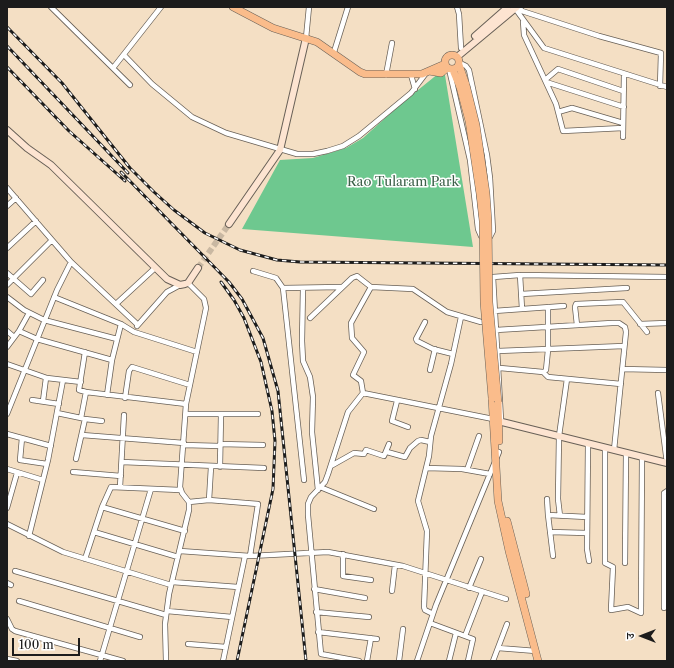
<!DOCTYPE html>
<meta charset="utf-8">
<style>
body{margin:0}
#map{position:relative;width:674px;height:668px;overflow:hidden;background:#f4dfc4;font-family:"Libre Caslon Text","Noto Serif Devanagari",serif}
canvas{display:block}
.frame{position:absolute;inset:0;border:8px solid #1c1c1c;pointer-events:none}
.north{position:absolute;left:622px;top:616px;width:40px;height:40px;-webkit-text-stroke:3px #fff;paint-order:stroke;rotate:270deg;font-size:11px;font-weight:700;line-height:16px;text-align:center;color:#1c1c1c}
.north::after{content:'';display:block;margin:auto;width:14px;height:18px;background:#1c1c1c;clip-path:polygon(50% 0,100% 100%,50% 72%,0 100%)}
.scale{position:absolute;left:12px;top:638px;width:68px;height:18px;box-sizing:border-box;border:2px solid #1c1c1c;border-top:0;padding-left:5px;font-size:12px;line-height:14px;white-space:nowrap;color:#1c1c1c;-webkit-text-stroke:3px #fff;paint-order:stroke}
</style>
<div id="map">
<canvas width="674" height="668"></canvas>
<div class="frame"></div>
<div class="north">उ</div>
<div class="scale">100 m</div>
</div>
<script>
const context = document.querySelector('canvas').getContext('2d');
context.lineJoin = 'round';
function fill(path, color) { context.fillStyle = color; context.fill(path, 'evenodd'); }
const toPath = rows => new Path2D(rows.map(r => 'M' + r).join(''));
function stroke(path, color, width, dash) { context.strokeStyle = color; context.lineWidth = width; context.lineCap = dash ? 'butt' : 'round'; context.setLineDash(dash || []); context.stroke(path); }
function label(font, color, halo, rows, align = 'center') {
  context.font = font + ' "Libre Caslon Text",serif'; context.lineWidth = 3; context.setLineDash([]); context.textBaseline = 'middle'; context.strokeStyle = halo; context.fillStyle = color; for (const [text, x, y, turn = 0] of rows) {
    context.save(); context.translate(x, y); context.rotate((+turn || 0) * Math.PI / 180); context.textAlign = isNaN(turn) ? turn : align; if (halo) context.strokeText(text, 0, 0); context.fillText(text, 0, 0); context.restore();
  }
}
const green = toPath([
 [444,69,473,247,242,229,280,160,313,158,346,148,363,138,402,103]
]);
const secondaryTunnel = toPath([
 [198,268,229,224]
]);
const street = toPath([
 [51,7,130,85],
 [457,7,459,14,461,48],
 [514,7,544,48,667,87],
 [519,7,522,11,599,36,661,53,660,86],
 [523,21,524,35,556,104,563,131,623,128],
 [306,38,309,7],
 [334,52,348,7],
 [124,55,152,84,192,117,226,133,297,154,313,154,327,151,343,146,359,136,411,93,427,72],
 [113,68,161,7],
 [449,69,470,160,478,229,481,236,486,238,490,237,493,231,490,178,487,155,469,70,466,66,460,63],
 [386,75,392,43],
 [411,75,415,89],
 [545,80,558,69,623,91],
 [546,82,624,107],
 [558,112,572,108,623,123],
 [623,137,624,74],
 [7,188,71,262,57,290,7,414],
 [7,206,16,198],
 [7,248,36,221],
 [71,262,138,325],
 [253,271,276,278,283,288,304,480],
 [7,273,31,294,43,280],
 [520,275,522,309],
 [7,285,52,240],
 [283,288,341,287],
 [303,288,302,341,303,361,310,377,313,397,312,432,318,490],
 [521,294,627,288],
 [7,297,24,310,44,320,117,339],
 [54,297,121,324,134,332,197,352],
 [116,304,155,268],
 [494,311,564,306],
 [310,318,352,278,357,276,371,287,413,289,447,312,481,322],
 [425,322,416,339,417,341,433,349,453,354],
 [640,324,667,323],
 [577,325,575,307,576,304,623,302,647,332],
 [137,326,167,292,180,285],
 [496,330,612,323,619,323,625,327,626,332,614,450],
 [7,331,14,337],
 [19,331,37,339,112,360],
 [7,347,19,331,29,313],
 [498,351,624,346],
 [7,364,47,378,81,382],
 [500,368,543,372,548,377,621,384],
 [622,369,667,370],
 [430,370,435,349],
 [544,372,546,370,548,350,548,307],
 [86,392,186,404],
 [363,393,493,419],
 [363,393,361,381,353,375,364,352,352,338,351,323,371,287],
 [658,393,667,463],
 [107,395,112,360,121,324],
 [125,398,129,371,132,367,190,385],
 [32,400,59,404],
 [43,401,46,378],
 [397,401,392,421,408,427],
 [57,413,81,418],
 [186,414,258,414],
 [85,419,102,421],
 [501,420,493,277,520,275,667,277],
 [7,434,51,446],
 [82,435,184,443],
 [22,438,20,460,47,464],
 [220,444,263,445],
 [588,444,587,549,589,561],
 [184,445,220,446],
 [605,448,605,563,613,567,611,610,628,607,641,613,642,457],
 [387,452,405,457,410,448,418,441,421,440,430,442],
 [76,459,85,419,81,418,86,392,79,390,85,352],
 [122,462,264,468],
 [331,466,354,453,364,454,366,450,384,456,389,444],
 [220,467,221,414],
 [426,468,462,469,490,474],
 [7,469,43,480],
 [467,470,479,436],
 [73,472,121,476],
 [120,487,124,415],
 [320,487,374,509],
 [547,499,548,515],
 [209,500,211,467],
 [189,502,209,500,258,504,250,556],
 [102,507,185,531],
 [7,508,17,473],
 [560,516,558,499,559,436,567,379],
 [7,524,63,552,171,585],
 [94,532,178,557],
 [550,532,587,533],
 [29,536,48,460,63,380],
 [180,551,250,556,328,552,403,566,506,599],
 [343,554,343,576,371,580],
 [553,556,548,515,587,517],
 [85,559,102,507,111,487,180,490],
 [625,563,626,453],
 [15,571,166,615],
 [172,582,238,587],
 [7,583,11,585],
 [469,588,481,559],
 [314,589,365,598],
 [392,591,395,565],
 [19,601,140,637],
 [664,608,664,493,667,491],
 [167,611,232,617],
 [316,612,369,617],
 [433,614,425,610,424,607,427,531,418,501,429,456,431,436,451,364,461,317],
 [7,619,12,629,15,631,123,661],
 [430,623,473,639,468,661],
 [318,632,377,639],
 [465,636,482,592],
 [188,644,226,647],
 [498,648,536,651],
 [7,659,17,661],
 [100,661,151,489],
 [166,661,165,624,169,594,189,510,189,502,182,493,180,487,186,404,206,308,204,299,188,283],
 [223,661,245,556],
 [359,661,321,654,308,515,308,504,311,497,325,482,328,474,348,412,363,393],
 [367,661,371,638],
 [399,661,403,629],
 [417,661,436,605,499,452],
 [449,661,456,633],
 [493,661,507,624]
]);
const secondary = toPath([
 [475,36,508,7],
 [457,57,517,7],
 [7,130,27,148,51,165,167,279,180,285,185,284,188,283,198,268],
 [229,224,280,150,306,38],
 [494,420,667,463]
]);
const primary = toPath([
 [233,7,273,28,317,42,360,72,365,74,422,74,445,64],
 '445 62a7 7 0 1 1 14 0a7 7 0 1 1-14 0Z',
 [459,65,466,85],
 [453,70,460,87],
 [429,71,441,73,447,68],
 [492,398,498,501,509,551,538,661],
 [498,402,499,441],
 [507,521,526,594]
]);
const rail = toPath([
 [7,27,62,83,130,168,154,192,174,210,205,233,240,250,277,260,300,262,667,265],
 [7,46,128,173],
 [7,67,69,131,125,181],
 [121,172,229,282,242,299,263,338,278,391,306,661],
 [221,282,234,300,244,318,261,362,272,411,275,441,273,489,237,661]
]);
const primaryBridge = toPath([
 [466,85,476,125,486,193,488,221,489,302,498,402],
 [460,87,469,121,480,194,483,221,484,302,492,398]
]);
const parkNames = [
 ["Rao Tularam Park",403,182]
];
fill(green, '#6ec88f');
stroke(secondaryTunnel, '#c9b8a2', 6, [6, 3]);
stroke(street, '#686057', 6);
stroke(secondary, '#686057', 8);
stroke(primary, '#686057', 8);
stroke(street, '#fff', 4.5);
stroke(secondary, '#fde4d1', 6);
stroke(primary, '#fabc8b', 7);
stroke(rail, '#1c1c1c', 3);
stroke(rail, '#fff', 1.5, [4.5]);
stroke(primaryBridge, '#686057', 8, []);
stroke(primaryBridge, '#fabc8b', 7);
label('13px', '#3d614a', '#fff', parkNames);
</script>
